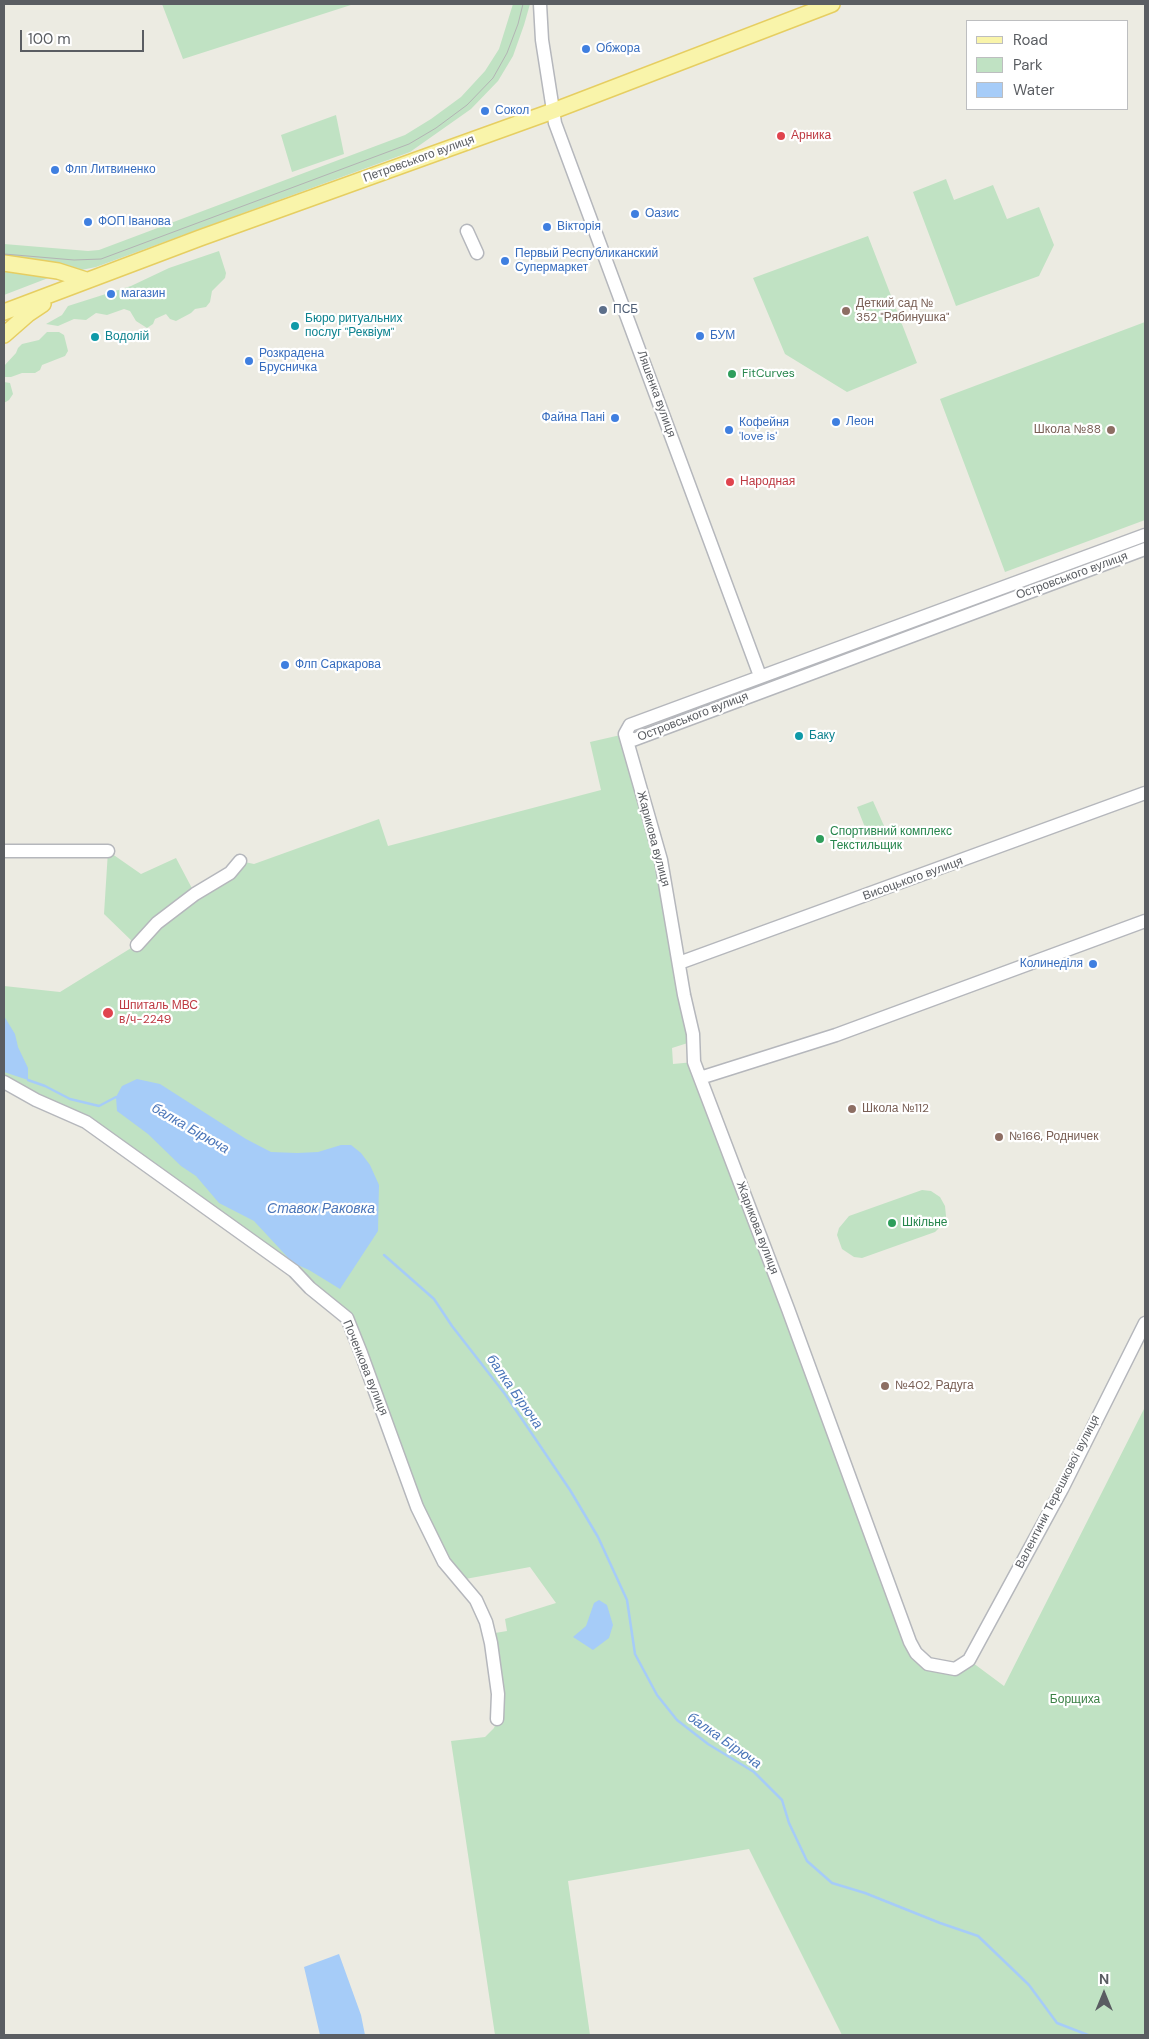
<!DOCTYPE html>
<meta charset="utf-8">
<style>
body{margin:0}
#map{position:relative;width:1149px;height:2039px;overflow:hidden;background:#ecebe2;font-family:"DM Sans",sans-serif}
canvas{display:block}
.frame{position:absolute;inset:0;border:5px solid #5a5d62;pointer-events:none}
.legend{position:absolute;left:966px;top:20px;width:162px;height:90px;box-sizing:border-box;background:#fff;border:1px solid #bdbec0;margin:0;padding:6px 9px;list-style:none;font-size:15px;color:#5a5d62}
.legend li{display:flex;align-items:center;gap:10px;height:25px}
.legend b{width:25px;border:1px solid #bdbec0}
.north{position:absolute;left:1079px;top:1969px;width:50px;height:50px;-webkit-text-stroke:4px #fff;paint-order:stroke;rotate:0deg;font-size:14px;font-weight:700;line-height:20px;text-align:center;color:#5a5d62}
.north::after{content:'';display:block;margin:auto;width:18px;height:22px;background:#5a5d62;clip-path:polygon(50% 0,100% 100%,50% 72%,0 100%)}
.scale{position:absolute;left:20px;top:30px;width:124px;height:22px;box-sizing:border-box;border:2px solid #5a5d62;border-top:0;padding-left:6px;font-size:15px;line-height:18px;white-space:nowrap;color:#5a5d62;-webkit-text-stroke:4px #fff;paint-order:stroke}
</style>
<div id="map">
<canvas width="1149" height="2039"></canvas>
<div class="frame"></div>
<ul class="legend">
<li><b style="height:6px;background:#f9f4aa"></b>Road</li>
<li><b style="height:14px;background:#c0e2c3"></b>Park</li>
<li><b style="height:14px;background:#a6ccf8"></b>Water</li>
</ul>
<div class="north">N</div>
<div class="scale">100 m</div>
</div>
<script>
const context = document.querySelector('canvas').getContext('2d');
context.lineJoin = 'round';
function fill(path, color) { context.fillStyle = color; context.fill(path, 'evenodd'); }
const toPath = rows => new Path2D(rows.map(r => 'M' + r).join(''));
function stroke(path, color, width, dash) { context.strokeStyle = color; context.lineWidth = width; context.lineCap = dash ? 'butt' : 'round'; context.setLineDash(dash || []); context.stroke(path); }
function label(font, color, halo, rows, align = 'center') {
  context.font = font + ' "DM Sans",sans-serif'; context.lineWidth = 4.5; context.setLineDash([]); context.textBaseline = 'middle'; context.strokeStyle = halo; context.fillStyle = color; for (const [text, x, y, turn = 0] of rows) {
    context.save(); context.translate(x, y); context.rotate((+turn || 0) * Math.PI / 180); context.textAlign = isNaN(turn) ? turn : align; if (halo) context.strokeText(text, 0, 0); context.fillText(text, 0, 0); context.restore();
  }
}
const green = toPath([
 [162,4,354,4,183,59],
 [513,4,530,4,524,25,513,56,498,81,471,109,410,152,96,267,56,275,4,295,4,244,88,251,99,250,405,135,431,119,461,97,485,71,499,49],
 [336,115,344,154,292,172,281,135],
 [946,179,954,200,993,185,1007,219,1039,207,1054,245,1039,276,956,306,913,192],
 [868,236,917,363,847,392,785,354,753,278],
 [219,251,226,273,225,278,212,291,210,302,206,307,195,309,191,313,176,321,170,319,166,314,155,319,153,324,147,328,136,321,130,311,124,309,107,315,96,313,86,320,74,319,58,326,46,324,62,315,68,306,131,286,169,268],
 [1145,322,1145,520,1005,572,940,399],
 [47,332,59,332,64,335,68,351,65,356,42,365,40,370,35,373,22,373,11,377,4,377,4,366,16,353,18,348,22,344,39,340],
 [4,382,10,383,13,394,9,400,4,403],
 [625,734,650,825,694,1041,672,1048,673,1064,694,1062,916,1653,955,1669,969,1660,1004,1686,1145,1407,1145,2035,842,2035,749,1849,568,1881,590,2035,495,2035,451,1741,485,1737,494,1728,497,1719,489,1634,507,1631,505,1619,556,1603,530,1567,460,1580,444,1562,353,1334,323,1297,86,1123,4,1082,4,986,60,992,136,945,104,914,108,851,141,874,176,858,195,894,240,861,254,864,379,819,388,846,601,790,590,742],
 [873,801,885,828,868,835,857,807],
 [922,1190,931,1191,940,1197,945,1206,946,1216,942,1225,935,1232,862,1258,854,1257,842,1249,837,1235,839,1228,849,1216]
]);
const water = toPath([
 [4,1016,15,1034,18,1047,28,1068,28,1080,4,1072],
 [137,1079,160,1084,246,1139,271,1152,297,1153,318,1152,341,1145,351,1145,361,1153,370,1165,379,1185,378,1231,340,1289,309,1270,293,1263,254,1221,219,1203,196,1176,181,1166,148,1134,117,1111,116,1097,122,1086],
 [599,1600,607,1605,613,1625,609,1638,593,1650,573,1637,586,1626,594,1603],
 [339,1954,361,2015,365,2035,320,2035,304,1967]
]);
const stream = toPath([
 [28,1080,45,1086,70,1099,99,1106,116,1097,118,1098],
 [384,1255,434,1299,452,1326,505,1394,570,1490,598,1537,627,1600,635,1654,657,1695,677,1720,708,1744,754,1772,782,1800,789,1823,807,1861,832,1883,865,1893,940,1923,978,1936,1029,1985,1057,2023,1088,2035]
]);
const minor = toPath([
 [540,4,542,40,555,123,760,676],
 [467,231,477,253],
 [625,734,661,860,684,995,693,1034,694,1062,788,1309,910,1642,916,1653,928,1664,955,1669,969,1660,1062,1489,1145,1323],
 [625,734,630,725,1145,535],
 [625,734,633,740,1145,549],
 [4,851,108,851],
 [137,945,157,923,195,894,230,873,240,861],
 [679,963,1145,793],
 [700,1078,836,1035,1145,921],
 [4,1082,36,1100,86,1122,294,1271,310,1288,347,1318,361,1353,417,1507,444,1562,476,1600,486,1622,491,1643,498,1694,497,1719]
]);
const major = toPath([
 [4,263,58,271,86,280],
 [4,312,200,238,553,111,832,4],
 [4,335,28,314,43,304]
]);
const tram = toPath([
 [4,254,74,260,101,259,409,144,436,128,467,105,493,78,507,53,518,24,523,4]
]);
const markers = [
 [586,49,5,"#3f7fe0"],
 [485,111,5,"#3f7fe0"],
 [781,136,5,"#e0444e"],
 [55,170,5,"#3f7fe0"],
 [635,214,5,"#3f7fe0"],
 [88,222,5,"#3f7fe0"],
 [547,227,5,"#3f7fe0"],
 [505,261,5,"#3f7fe0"],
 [111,294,5,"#3f7fe0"],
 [603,310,5,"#5c6f8a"],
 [846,311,5,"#8d6e63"],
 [295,326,5,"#0f9aa8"],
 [700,336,5,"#3f7fe0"],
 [95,337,5,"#0f9aa8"],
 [249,361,5,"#3f7fe0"],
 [732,374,5,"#2e9e5b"],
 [615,418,5,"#3f7fe0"],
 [836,422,5,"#3f7fe0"],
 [729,430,5,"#3f7fe0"],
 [1111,430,5,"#8d6e63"],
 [730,482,5,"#e0444e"],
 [285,665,5,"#3f7fe0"],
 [799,736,5,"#0f9aa8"],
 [820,839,5,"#2e9e5b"],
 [1093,964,5,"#3f7fe0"],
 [108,1013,6,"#e0444e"],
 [852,1109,5,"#8d6e63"],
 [999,1137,5,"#8d6e63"],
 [892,1223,5,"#2e9e5b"],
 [885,1386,5,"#8d6e63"]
];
const shopNames = [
 ["Обжора",596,49],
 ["Сокол",495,111],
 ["Флп Литвиненко",65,170],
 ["Оазис",645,214],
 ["ФОП Іванова",98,222],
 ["Вікторія",557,227],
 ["Первый Республиканский",515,254],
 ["Супермаркет",515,268],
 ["магазин",121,294],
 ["БУМ",710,336],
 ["Розкрадена",259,354],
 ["Брусничка",259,368],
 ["Файна Пані",605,418,"right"],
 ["Леон",846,422],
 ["Кофейня",739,423],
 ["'love is'",739,437],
 ["Флп Саркарова",295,665],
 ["Колинеділя",1083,964,"right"]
];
const healthNames = [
 ["Арника",791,136],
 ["Народная",740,482],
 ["Шпиталь МВС",119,1006],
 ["в/ч-2249",119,1020]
];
const streetNames = [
 ["Петровського вулиця",419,159,-20],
 ["Ляшенка вулиця",656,394,70],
 ["Островського вулиця",1072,576,-20],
 ["Островського вулиця",693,717,-21],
 ["Жарикова вулиця",653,839,75],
 ["Висоцького вулиця",913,879,-20],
 ["Жарикова вулиця",757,1228,69],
 ["Поченкова вулиця",365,1368,68],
 ["Валентини Терешкової вулиця",1058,1492,-63]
];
const educationNames = [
 ["Деткий сад №",856,304],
 ["352 \"Рябинушка\"",856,318],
 ["Школа №88",1101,430,"right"],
 ["Школа №112",862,1109],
 ["№166, Родничек",1009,1137],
 ["№402, Радуга",895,1386]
];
const serviceNames = [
 ["ПСБ",613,310]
];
const cultureNames = [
 ["Бюро ритуальних",305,319],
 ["послуг \"Реквіум\"",305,333],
 ["Водолій",105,337],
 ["Баку",809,736]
];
const leisureNames = [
 ["FitCurves",742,374],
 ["Спортивний комплекс",830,832],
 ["Текстильщик",830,846],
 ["Шкільне",902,1223]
];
const parkNames = [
 ["Борщиха",1075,1700]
];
const waterNames = [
 ["балка Бірюча",190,1129,30],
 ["Ставок Раковка",321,1209],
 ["балка Бірюча",514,1392,55],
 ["балка Бірюча",724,1741,35]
];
fill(green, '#c0e2c3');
fill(water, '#a6ccf8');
stroke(stream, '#a6ccf8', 2.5);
stroke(minor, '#b5b7bc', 15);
stroke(major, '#e6ce61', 18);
stroke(minor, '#fff', 12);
stroke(major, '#f9f4aa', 15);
stroke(tram, '#b3b4b4', 1);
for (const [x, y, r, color] of markers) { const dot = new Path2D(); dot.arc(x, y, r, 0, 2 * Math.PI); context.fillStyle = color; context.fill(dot); stroke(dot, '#fff', 2); }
label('12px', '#366cbe', '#fff', shopNames, 'left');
label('12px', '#be3a42', '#fff', healthNames, 'left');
label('12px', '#5a5d62', '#fff', streetNames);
label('12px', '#785e54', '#fff', educationNames, 'left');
label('12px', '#4e5e75', '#fff', serviceNames, 'left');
label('12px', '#0d838f', '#fff', cultureNames, 'left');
label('12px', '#27864d', '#fff', leisureNames, 'left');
label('12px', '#3b8145', '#fff', parkNames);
label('italic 14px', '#4b76b9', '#fff', waterNames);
</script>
